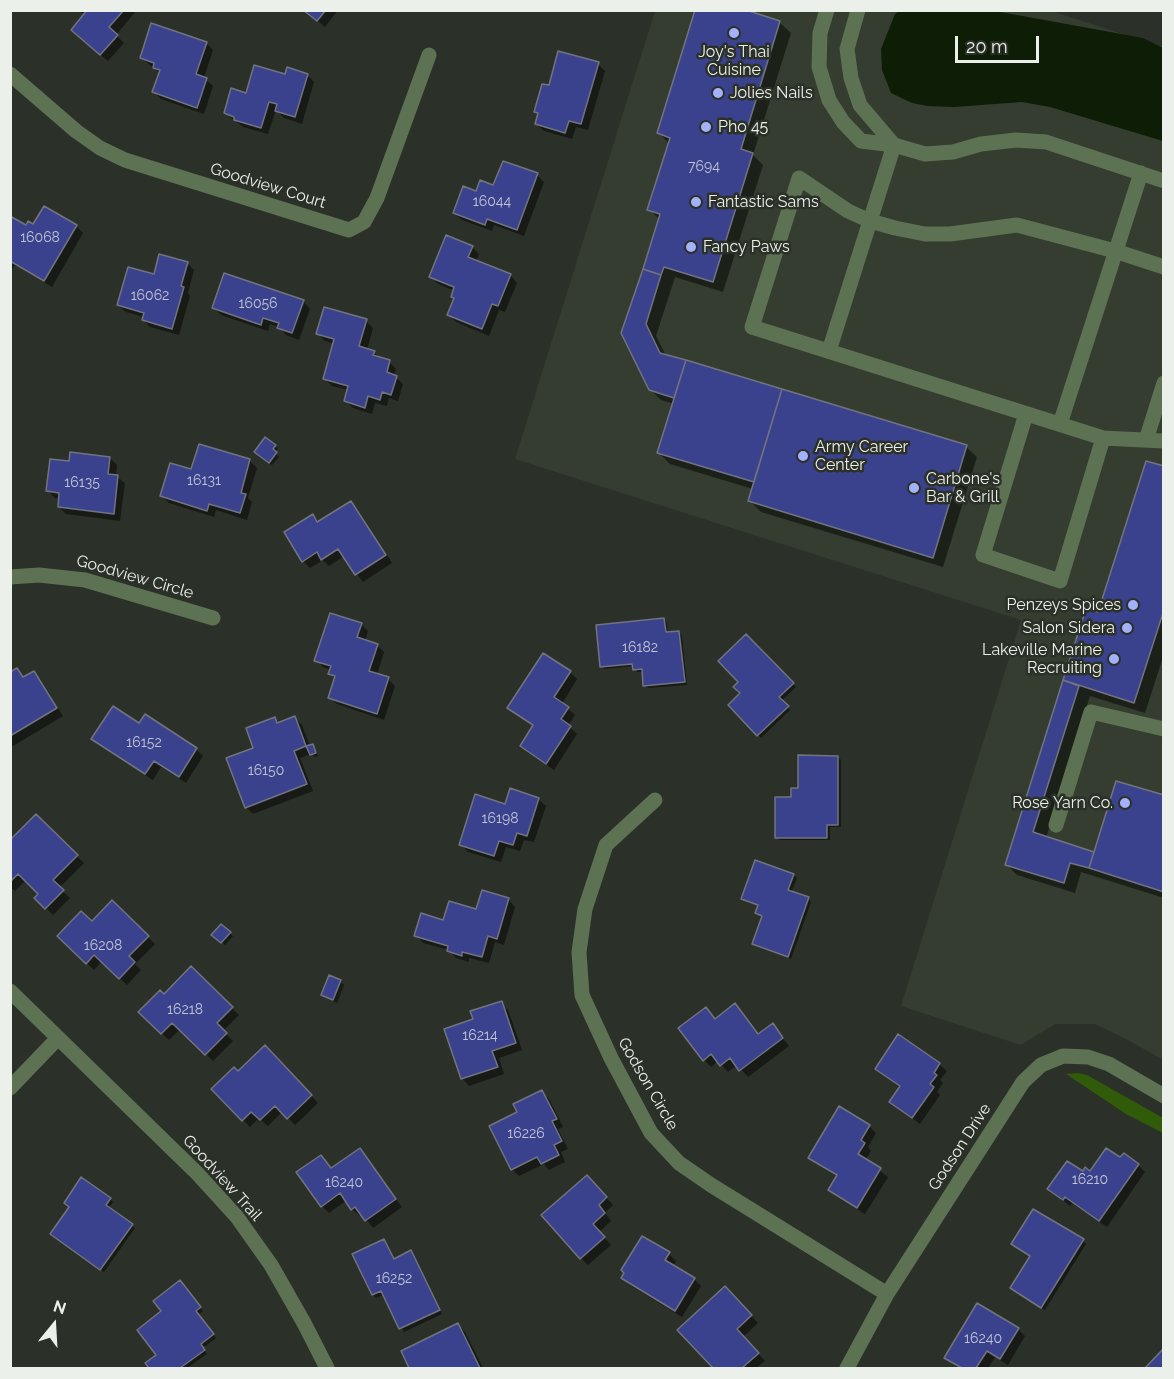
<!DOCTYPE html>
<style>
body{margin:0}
#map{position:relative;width:1174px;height:1379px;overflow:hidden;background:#2b3128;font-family:Raleway,sans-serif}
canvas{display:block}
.frame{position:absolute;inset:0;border:12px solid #ecf0ea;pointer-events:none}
.north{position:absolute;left:24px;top:1295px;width:60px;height:60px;-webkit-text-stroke:4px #2b3128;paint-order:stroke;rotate:18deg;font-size:16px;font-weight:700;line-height:24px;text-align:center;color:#ecf0ea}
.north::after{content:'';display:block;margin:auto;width:21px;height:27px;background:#ecf0ea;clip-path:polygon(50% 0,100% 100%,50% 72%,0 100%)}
.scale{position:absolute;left:955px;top:36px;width:84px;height:27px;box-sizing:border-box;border:3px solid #ecf0ea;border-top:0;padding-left:8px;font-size:18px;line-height:21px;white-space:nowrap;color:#ecf0ea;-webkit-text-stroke:4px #2b3128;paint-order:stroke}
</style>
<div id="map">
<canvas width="1174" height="1379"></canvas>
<div class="frame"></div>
<div class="north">N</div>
<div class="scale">20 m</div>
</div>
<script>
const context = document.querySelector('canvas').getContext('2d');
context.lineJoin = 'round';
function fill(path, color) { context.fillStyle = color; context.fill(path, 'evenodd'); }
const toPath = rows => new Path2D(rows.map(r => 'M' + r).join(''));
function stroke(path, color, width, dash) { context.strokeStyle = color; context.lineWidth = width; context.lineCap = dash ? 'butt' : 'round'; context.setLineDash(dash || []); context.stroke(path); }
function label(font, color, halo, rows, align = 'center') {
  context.font = font + ' Raleway,sans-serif'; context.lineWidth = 5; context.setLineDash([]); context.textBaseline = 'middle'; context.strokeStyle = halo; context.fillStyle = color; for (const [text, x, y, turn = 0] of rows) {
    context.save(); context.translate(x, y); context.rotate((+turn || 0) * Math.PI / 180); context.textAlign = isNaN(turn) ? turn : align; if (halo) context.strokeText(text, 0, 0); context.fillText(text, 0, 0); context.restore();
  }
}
const built = toPath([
 [655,11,1051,11,1163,47,1163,1060,1128,1040,1095,1024,1055,1024,1021,1045,901,1006,1021,620,515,459]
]);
const green = toPath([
 [1078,1073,1087,1075,1163,1118,1163,1133,1126,1114,1066,1074]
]);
const water = toPath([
 [900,10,995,11,1143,38,1163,48,1163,141,1050,107,1022,102,954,107,928,106,912,103,891,93,882,70,881,49,895,14]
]);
const shadow = toPath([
 [79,10,136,11,116,35,124,43,108,61,80,37,85,16],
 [304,10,338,10,325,27],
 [741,10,780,23,791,33,753,155,763,165,723,292,675,277,656,336,666,356,966,447,977,457,943,567,761,512,750,501,753,489,670,464,659,453,674,404,661,400,650,389,622,333,660,220,649,209,669,144,659,133],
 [206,43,213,50,204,78,213,86,204,114,161,99,154,92,160,73,141,58],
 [598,64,605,71,588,130,576,127,572,139,544,131,536,124,539,115,536,112,550,87],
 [307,75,314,82,302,124,284,118,276,110,268,134,243,127,225,113,247,95,286,76],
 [537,175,544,182,524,236,494,225,492,231,462,220,454,213,477,193],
 [10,218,26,227,76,226,83,233,52,287,15,265,10,272],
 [472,247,479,254,476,262,510,275,517,283,505,312,499,310,489,336,456,322,449,315,455,299,452,296,455,291,438,284,431,277],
 [187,263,194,270,188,293,190,296,179,335,150,327,143,320,144,317,126,312,118,305,155,276],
 [303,301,310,309,299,340,286,335,279,327,270,324,268,331,221,315,214,308],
 [366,321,373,328,367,350,374,352,381,359,389,362,396,369,394,376,403,384,398,401,389,398,387,406,375,403,372,414,353,408,346,401,349,390,332,386,324,378,335,344,325,341,318,334],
 [266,439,278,449,275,453,279,457,272,465,259,455],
 [200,446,250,461,257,468,248,498,252,502,247,520,216,510,214,517,169,503,162,496,192,471],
 [110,458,117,465,116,476,125,483,120,521,66,514,59,507,60,499,55,498,48,491,70,462],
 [1164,468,1164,654,1145,713,1090,696,1046,838,1095,854,1164,797,1164,898,1081,872,1075,893,1017,875,1006,864,1086,611,1099,614],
 [351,502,358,510,392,563,363,582,344,556,329,566,323,560,310,568,303,561,312,516,319,523],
 [664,620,667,623,668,634,679,632,682,636,687,685,648,688,645,685,643,672,637,672,634,666,604,669,601,666],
 [361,624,368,631,365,641,377,645,384,652,377,675,388,679,395,686,384,720,337,704,329,697,335,679,330,673,331,670,323,667,316,660],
 [746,636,796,687,781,701,790,710,761,738,730,705,742,693,741,682],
 [17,670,25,678,33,673,41,680,63,716,13,746,10,743,10,674],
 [570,672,577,679,562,704,575,715,568,726,577,734,554,770,529,753,521,746,534,727,509,708],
 [295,718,302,725,310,746,312,745,315,749,318,756,315,757,311,754,300,758,313,791,253,814,246,807,255,749,275,719,279,723],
 [140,725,196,749,203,756,186,783,161,767,153,780,100,746,93,739],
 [838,757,841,760,841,827,830,827,830,840,780,840,776,837,792,799,800,789],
 [538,799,546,806,534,842,524,840,520,851,506,847,501,862,468,852,461,844,506,806],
 [36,817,84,863,59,888,70,898,53,915,36,898,40,894,26,880,15,891,10,887,10,842],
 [794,875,797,878,791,893,808,898,811,902,791,959,757,947,754,944,763,917,756,913,759,906,743,899],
 [508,899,515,907,504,945,495,942,489,963,469,958,469,962,456,958,449,950,423,943,416,935],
 [112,902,155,944,135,964,141,970,127,985,102,961,94,970,59,936,92,924],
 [221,926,233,936,225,945,213,935],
 [191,968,239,1015,223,1031,233,1041,213,1061,180,1029,169,1040,140,1012,164,996],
 [340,981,344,985,337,1003,322,995],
 [501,1003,508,1010,522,1050,499,1058,504,1074,469,1086,462,1078,474,1020],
 [735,1005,759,1035,772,1025,789,1046,748,1077,737,1065,728,1072,718,1061,711,1067,704,1060,716,1020],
 [265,1047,318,1103,295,1125,282,1112,268,1126,259,1118,250,1127,213,1089,238,1073],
 [939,1064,947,1071,940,1080,943,1083,937,1092,940,1095,920,1124,891,1102,901,1087,877,1069],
 [542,1092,549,1099,563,1127,558,1129,568,1149,561,1152,565,1162,549,1170,544,1164,519,1176,512,1169,519,1113],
 [869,1126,876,1133,868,1147,871,1151,865,1160,888,1177,865,1214,837,1197,829,1190,838,1177,817,1164,810,1157],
 [360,1150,402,1207,373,1228,362,1214,360,1216,352,1209,347,1200,329,1213,322,1206,321,1157,332,1170],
 [1121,1160,1138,1165,1145,1172,1107,1227,1072,1203,1070,1206,1049,1189],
 [594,1184,613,1205,605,1213,611,1221,599,1232,611,1245,588,1265,581,1258],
 [110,1199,113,1202,108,1209,135,1228,104,1272,55,1237],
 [643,1238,669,1254,676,1261,673,1266,694,1279,701,1286,682,1317,630,1285,623,1278],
 [383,1241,395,1260,411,1252,414,1255,442,1314,404,1332,384,1294,376,1298,373,1295,354,1255],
 [1083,1241,1086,1244,1045,1310,1012,1288,1032,1256],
 [183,1286,203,1311,198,1315,216,1338,203,1348,207,1354,187,1368,151,1368,147,1364,158,1356],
 [732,1295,758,1323,743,1337,765,1361,756,1368,715,1368,680,1330],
 [978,1305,1018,1329,1025,1336,1008,1365,995,1357,988,1368,959,1368,946,1358],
 [458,1325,465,1332,483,1368,411,1368,403,1351]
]);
const building = toPath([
 [87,10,124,10,109,27,118,35,100,55,71,30,87,10],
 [303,10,326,10,317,21,303,10],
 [695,10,746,10,780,21,741,149,753,153,713,282,664,267,661,275,643,269,660,214,647,210,670,138,657,133,695,10],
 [151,23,207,42,196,74,207,78,197,108,152,92,160,70,153,68,154,63,140,58,151,23],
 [558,51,599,62,581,124,569,121,565,133,535,124,538,113,534,112,542,84,549,85,558,51],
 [254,65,285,74,287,67,308,74,295,117,275,111,277,104,269,102,261,128,234,120,234,117,224,113,231,88,246,93,254,65],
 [503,161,538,173,517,230,487,219,485,225,453,213,463,186,476,191,480,180,493,185,503,161],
 [44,206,77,225,44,281,10,261,10,216,26,225,28,221,33,224,44,206],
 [446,235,473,246,468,257,511,274,498,306,492,304,482,329,447,315,454,298,451,297,454,287,429,277,446,235],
 [159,254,188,262,181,286,184,287,172,329,142,320,144,313,117,305,128,267,154,274,159,254],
 [643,269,661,275,646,324,660,353,686,360,674,398,649,390,621,333,643,269],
 [224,273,304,300,292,333,277,328,279,323,263,318,261,325,212,308,224,273],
 [324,307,367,319,359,346,375,351,373,355,390,360,387,372,397,376,391,395,382,392,380,400,368,396,365,408,344,401,348,386,323,379,334,339,316,334,324,307],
 [686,360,782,389,754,482,657,453,686,360],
 [782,389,967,445,933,558,748,501,782,389],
 [265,437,276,445,273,449,277,452,269,463,254,452,265,437],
 [199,444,250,459,241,493,246,494,240,513,209,504,207,511,160,496,170,463,191,469,199,444],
 [70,452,110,457,108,474,118,475,114,514,58,507,59,493,46,491,50,459,69,461,70,452],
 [1146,461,1164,466,1164,610,1134,703,1063,680,1086,609,1098,612,1146,461],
 [351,501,386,555,355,575,338,549,321,560,317,552,302,562,284,532,313,514,317,522,351,501],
 [330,613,362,623,357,637,378,644,369,671,389,677,377,714,328,698,335,676,328,674,331,666,314,661,330,613],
 [664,618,666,632,679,631,685,682,643,686,642,669,633,670,632,664,600,667,596,625,664,618],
 [746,634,794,683,779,697,789,706,757,736,728,705,740,693,733,687,738,682,718,661,746,634],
 [543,653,571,671,554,697,569,707,561,719,571,726,546,764,520,746,533,725,507,708,543,653],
 [17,668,23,677,34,671,57,708,10,736,10,672,17,668],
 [1063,680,1079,686,1033,832,1094,852,1089,868,1070,863,1064,883,1005,865,1063,680],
 [113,706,139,723,145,714,197,748,179,777,154,761,145,774,91,739,113,706],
 [295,716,306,746,294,751,307,784,245,808,226,758,253,748,246,728,275,717,277,723,295,716],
 [313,744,316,753,310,755,306,746,313,744],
 [798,755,838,756,838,825,827,825,827,838,775,838,775,797,791,797,791,788,798,788,798,755],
 [1116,781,1164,795,1164,892,1089,868,1116,781],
 [510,788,539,798,527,836,517,833,513,845,499,841,494,856,459,845,475,794,505,804,510,788],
 [36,814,78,855,53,880,64,890,45,909,34,898,38,894,18,874,10,882,10,840,36,814],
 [755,860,794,874,788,890,809,897,788,957,752,944,762,916,755,913,758,905,741,899,755,860],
 [482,890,509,898,497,939,488,936,482,957,462,952,462,956,447,951,448,946,414,936,421,913,443,920,449,901,476,909,482,890],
 [112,900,149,936,129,956,135,962,119,979,94,955,86,964,57,936,81,911,92,921,112,900],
 [221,924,231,932,221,943,211,935,221,924],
 [191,966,233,1007,217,1023,227,1033,205,1055,172,1023,161,1034,138,1012,160,990,164,994,191,966],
 [329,975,341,980,333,1000,321,995,329,975],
 [502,1001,516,1043,492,1051,498,1067,461,1079,444,1029,473,1019,470,1011,502,1001],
 [735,1003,758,1034,773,1023,783,1038,739,1071,730,1058,720,1066,711,1054,703,1061,678,1028,706,1007,715,1019,735,1003],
 [898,1034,940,1063,934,1073,937,1075,930,1084,934,1087,912,1118,889,1102,900,1086,875,1069,898,1034],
 [265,1045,312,1095,287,1119,275,1106,260,1120,251,1112,242,1121,211,1089,234,1067,238,1071,265,1045],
 [542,1090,557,1119,552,1121,562,1141,554,1145,559,1155,541,1164,537,1157,511,1170,489,1126,517,1112,513,1104,542,1090],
 [839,1106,870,1125,861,1140,865,1143,858,1154,881,1168,857,1208,828,1190,837,1175,808,1158,839,1106],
 [360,1148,396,1199,365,1221,355,1207,351,1210,340,1193,321,1207,296,1172,321,1155,331,1168,360,1148],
 [1106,1148,1120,1157,1124,1153,1139,1164,1099,1221,1065,1197,1063,1200,1047,1189,1067,1161,1083,1171,1085,1167,1090,1171,1106,1148],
 [587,1175,607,1197,599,1205,605,1213,593,1224,605,1237,580,1259,541,1215,587,1175],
 [81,1177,111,1198,106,1205,133,1224,100,1270,50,1234,69,1207,64,1203,81,1177],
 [1033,1209,1084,1239,1041,1308,1010,1288,1030,1256,1011,1244,1033,1209],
 [642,1236,670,1252,665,1260,695,1278,675,1311,621,1278,624,1273,621,1270,642,1236],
 [384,1239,394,1259,411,1250,440,1310,399,1329,381,1291,372,1295,352,1254,384,1239],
 [180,1280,201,1307,196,1311,214,1334,201,1344,205,1350,180,1368,149,1368,145,1363,156,1355,137,1330,161,1311,153,1301,180,1280],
 [725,1286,752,1315,737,1329,759,1353,742,1368,713,1368,677,1330,725,1286],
 [977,1303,1019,1328,1000,1359,987,1351,976,1368,962,1368,944,1358,977,1303],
 [458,1323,480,1368,409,1368,401,1351,458,1323],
 [1164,1348,1164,1368,1145,1368,1164,1348]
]);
const minor = toPath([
 [827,10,820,33,819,67,829,100,843,122,861,141,894,145,925,154,953,152,981,144,1016,140,1046,142,1164,181],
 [858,10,847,49,851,78,860,105,894,145],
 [10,74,76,131,100,148,125,160,349,230,364,222,377,198,429,55],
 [1164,267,1115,251,1017,225,950,234,925,234,895,228,870,221,848,211,799,178,752,327,1103,438,1164,441],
 [829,351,894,145],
 [1026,414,983,555,1060,581,1103,438],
 [1060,424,1141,173],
 [1146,440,1164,383],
 [10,577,39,575,85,580,213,618],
 [655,800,606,845,585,909,579,952,582,995,611,1058,651,1133,679,1163,711,1185,887,1294],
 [1056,825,1091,712,1164,729],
 [10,991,196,1172,237,1217,271,1265,304,1323,327,1368],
 [10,1088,58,1038],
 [847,1368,887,1294,1023,1082,1041,1065,1063,1056,1088,1057,1109,1064,1164,1096]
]);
const markers = [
 [734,33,6,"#a4b2fc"],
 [718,93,6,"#a4b2fc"],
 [706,127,6,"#a4b2fc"],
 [696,202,6,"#a4b2fc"],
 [691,247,6,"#a4b2fc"],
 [803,456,6,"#a4b2fc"],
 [914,488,6,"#a4b2fc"],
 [1133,605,6,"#a4b2fc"],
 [1127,628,6,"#a4b2fc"],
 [1114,659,6,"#a4b2fc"],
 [1125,803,6,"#a4b2fc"]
];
const numberNames = [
 ["7694",704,167],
 ["16044",492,202],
 ["16068",40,238],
 ["16062",150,296],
 ["16056",258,304],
 ["16131",204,481],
 ["16135",82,483],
 ["16182",640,648],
 ["16152",144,743],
 ["16150",266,771],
 ["16198",500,819],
 ["16208",103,946],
 ["16218",185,1010],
 ["16214",480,1036],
 ["16226",526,1134],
 ["16210",1090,1180],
 ["16240",344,1183],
 ["16252",394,1279],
 ["16240",983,1339]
];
const poiNames = [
 ["Joy's Thai",734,52,"center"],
 ["Cuisine",734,70,"center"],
 ["Jolies Nails",730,93],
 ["Pho 45",718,127],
 ["Fantastic Sams",708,202],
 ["Fancy Paws",703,247],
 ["Army Career",815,447],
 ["Center",815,465],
 ["Carbone's",926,479],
 ["Bar & Grill",926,497],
 ["Penzeys Spices",1121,605,"right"],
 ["Salon Sidera",1115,628,"right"],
 ["Lakeville Marine",1102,650,"right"],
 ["Recruiting",1102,668,"right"],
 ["Rose Yarn Co.",1113,803,"right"]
];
const streetNames = [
 ["Goodview Court",268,186,17],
 ["Goodview Circle",135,577,16],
 ["Godson Circle",648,1084,60],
 ["Godson Drive",960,1147,-57],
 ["Goodview Trail",222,1178,48]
];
fill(built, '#343d2f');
fill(green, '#305c09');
fill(water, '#0e1d05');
fill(shadow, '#0007');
fill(building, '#3b428d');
stroke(building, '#71747f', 1.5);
stroke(minor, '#5d7252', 15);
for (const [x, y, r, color] of markers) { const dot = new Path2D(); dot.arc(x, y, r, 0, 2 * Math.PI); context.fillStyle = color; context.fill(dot); stroke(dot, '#2b3128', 2); }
label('14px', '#c0c4d3', null, numberNames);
label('16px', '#ecf0ea', '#2b3128', poiNames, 'left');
label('16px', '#ecf0ea', '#2b3128', streetNames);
</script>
